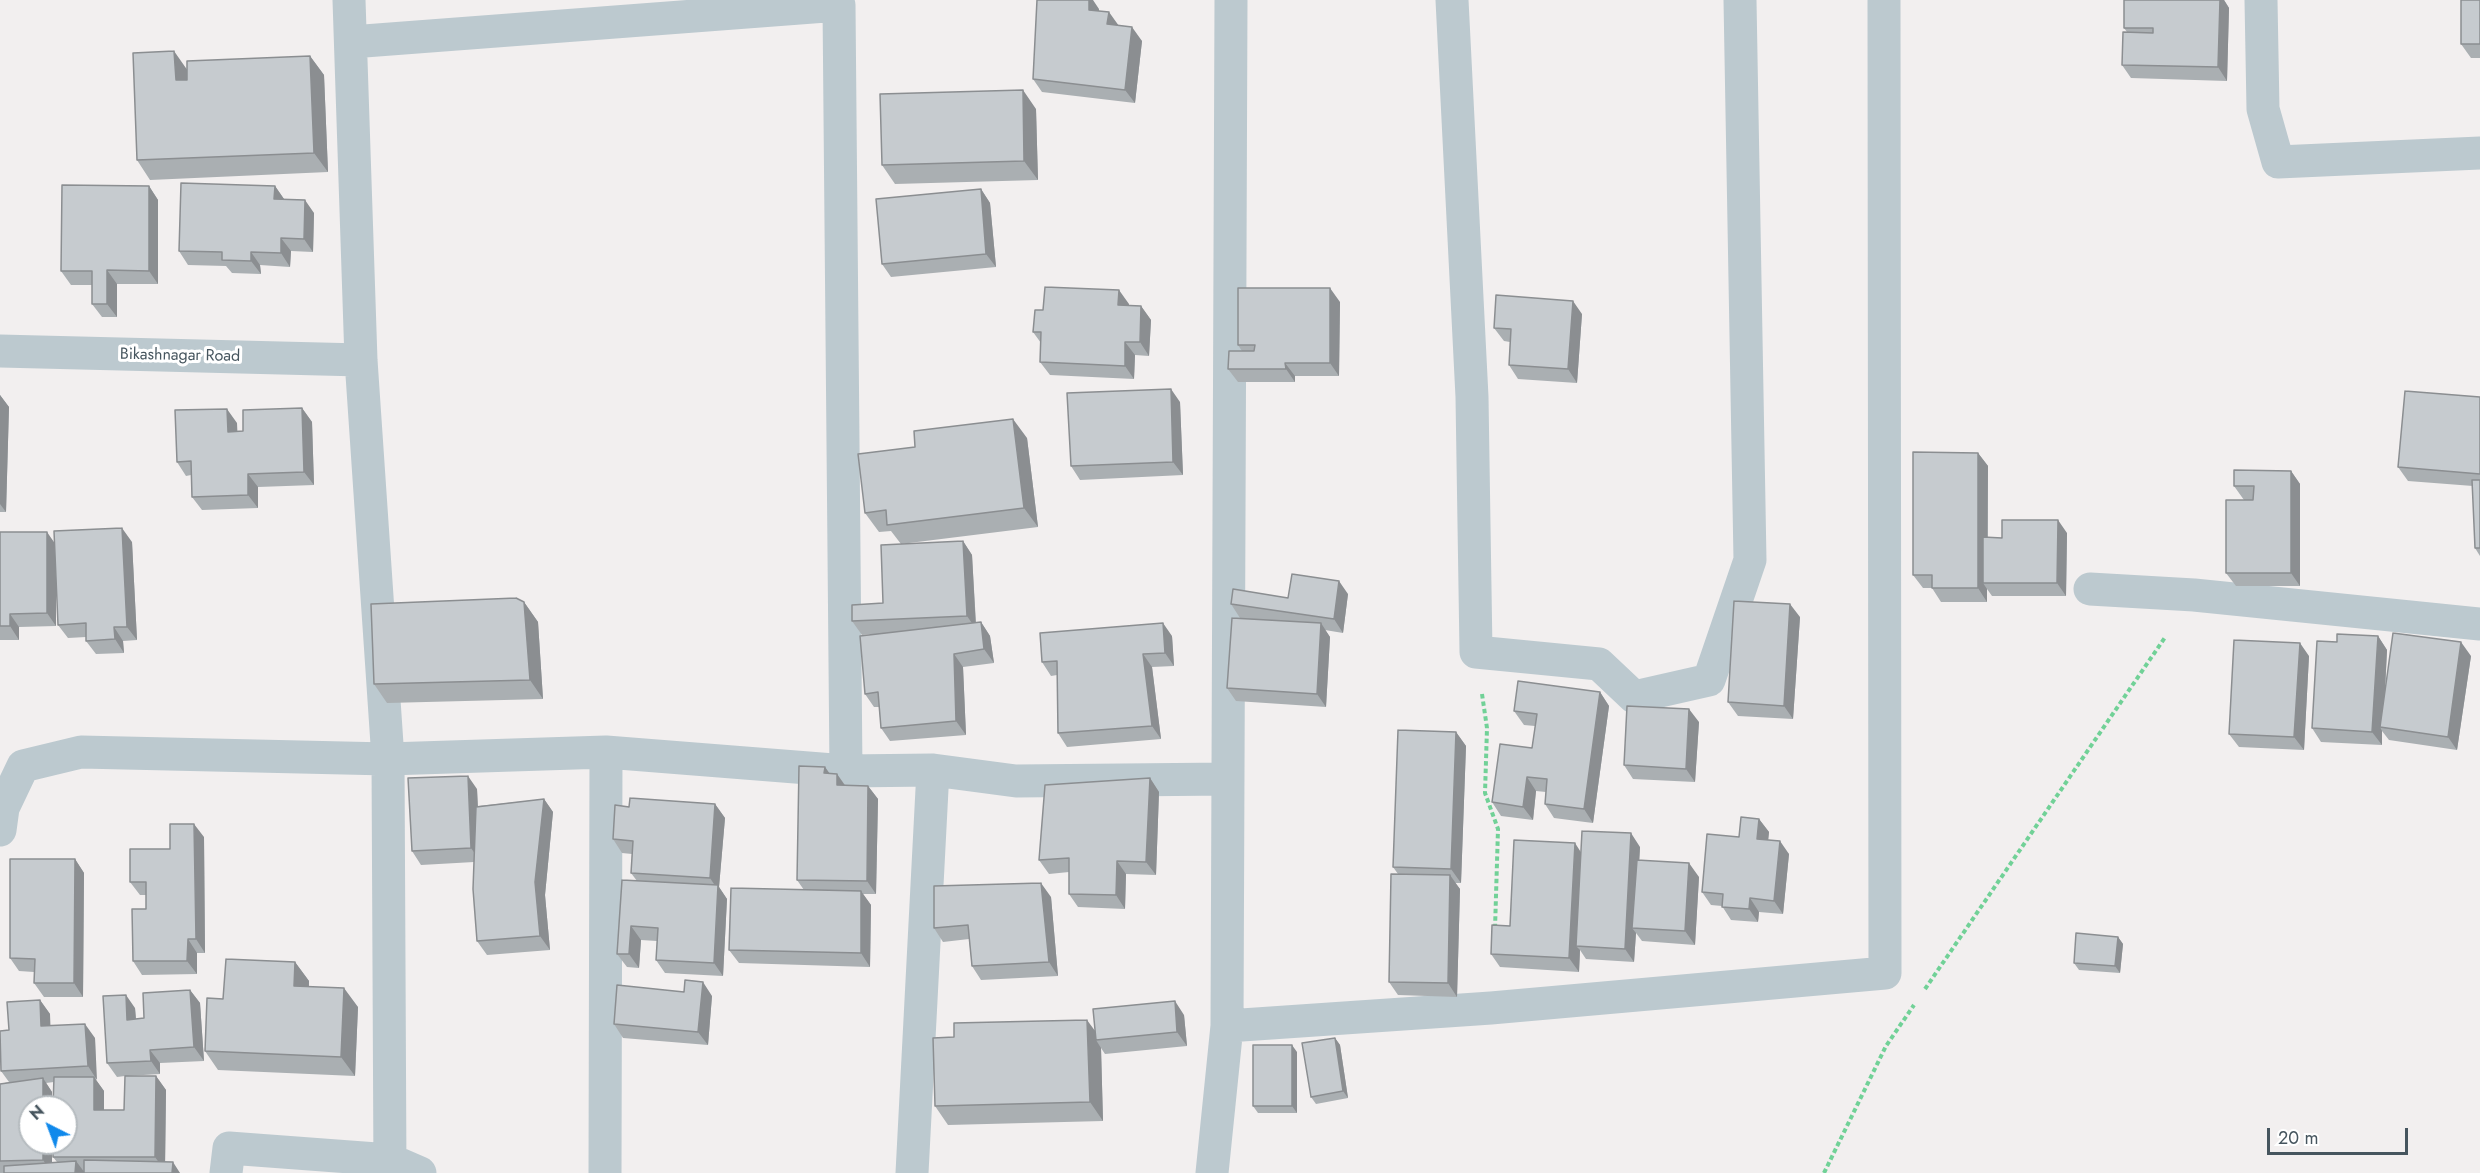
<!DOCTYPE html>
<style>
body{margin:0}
#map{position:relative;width:2480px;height:1173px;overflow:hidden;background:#f2efef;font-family:Jost,sans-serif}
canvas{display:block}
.north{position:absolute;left:18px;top:1095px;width:60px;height:60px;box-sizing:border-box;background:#fff;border:2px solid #b5bbbf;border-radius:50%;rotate:318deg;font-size:16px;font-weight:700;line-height:24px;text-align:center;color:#46555e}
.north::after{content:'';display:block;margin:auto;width:21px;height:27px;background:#1089eb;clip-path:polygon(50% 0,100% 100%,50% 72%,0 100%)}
.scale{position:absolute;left:2267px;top:1128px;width:141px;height:27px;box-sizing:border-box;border:3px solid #46555e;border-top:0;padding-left:8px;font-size:18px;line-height:21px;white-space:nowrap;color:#46555e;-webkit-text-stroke:4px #fff;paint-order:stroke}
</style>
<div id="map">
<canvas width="2480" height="1173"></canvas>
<div class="north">N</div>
<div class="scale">20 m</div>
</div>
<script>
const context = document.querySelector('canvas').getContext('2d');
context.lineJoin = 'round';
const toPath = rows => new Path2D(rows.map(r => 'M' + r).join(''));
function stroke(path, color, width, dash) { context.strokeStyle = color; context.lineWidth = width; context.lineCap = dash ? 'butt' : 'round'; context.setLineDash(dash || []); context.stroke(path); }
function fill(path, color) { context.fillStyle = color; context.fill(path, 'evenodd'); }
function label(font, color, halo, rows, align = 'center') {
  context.font = font + ' Jost,sans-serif'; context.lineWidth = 6; context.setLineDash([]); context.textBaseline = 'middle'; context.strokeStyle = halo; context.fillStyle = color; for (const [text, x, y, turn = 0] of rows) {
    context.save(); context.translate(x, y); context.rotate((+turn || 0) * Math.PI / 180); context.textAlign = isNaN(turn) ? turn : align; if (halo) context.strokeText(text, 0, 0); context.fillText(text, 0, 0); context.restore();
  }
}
const path = toPath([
 [1482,694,1487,728,1485,793,1498,829,1495,929],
 [1925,989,2166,636],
 [1824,1173,1886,1046,1914,1005]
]);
const minor = toPath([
 [349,0,361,360,388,759,390,1173],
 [1452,0,1472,397,1476,652,1599,664,1634,697,1709,680,1750,560,1740,0],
 [2261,0,2263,109,2278,162,2480,153],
 [0,351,361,360],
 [2090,589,2194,595,2480,624],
 [846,771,933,770,1016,781,1228,779],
 [0,830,3,808,23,766,81,752,388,759,606,752,846,771,839,5,351,42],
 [1227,1026,1491,1008,1885,973,1884,0],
 [226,1173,229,1148,390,1160,420,1173],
 [605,1173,606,752],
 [912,1173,933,770],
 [1212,1173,1227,1026,1231,0]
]);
const wall = toPath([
 [2124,0,2224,0,2229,8,2227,81,2131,78,2122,65,2127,32,2124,28],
 [2480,0,2480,58,2471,58,2461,44],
 [1099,9,1099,11,1119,26,1142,41,1135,103,1042,92,1033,79],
 [310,56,324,75,328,172,150,180,137,160,187,69],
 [1036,109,1038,180,895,184,882,165],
 [149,186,158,200,158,284,117,284,117,317,102,317,92,304,92,285,71,285,61,271],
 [275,186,284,199,314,213,313,252,291,251,290,267,260,265,261,274,232,273,226,266,188,265,179,251],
 [981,189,990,203,996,267,891,277,882,264],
 [1340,302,1339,376,1295,376,1295,382,1238,382,1228,369,1242,351,1238,345],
 [1129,304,1129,306,1141,306,1151,320,1149,356,1135,355,1134,379,1050,375,1040,362,1041,343,1033,332,1043,310],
 [1582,314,1577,383,1518,379,1509,365,1510,342,1504,341,1494,328],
 [0,395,9,407,6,512,0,512],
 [2480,397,2480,556,2475,548,2473,486,2408,481,2398,467],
 [1180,402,1183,475,1080,480,1071,466],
 [302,408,312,422,314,485,258,487,258,508,202,510,192,497,191,475,186,476,177,462,237,423,237,431,243,431],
 [1027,438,1038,527,901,544,891,531,879,532,865,513],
 [1978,453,1988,466,1988,537,2002,538,2067,533,2066,596,1992,596,1987,589,1987,602,1941,602,1932,588,1923,588,1913,575],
 [2291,471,2300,484,2300,586,2236,586,2226,573,2244,500,2234,486],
 [0,532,54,543,132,542,137,640,123,641,124,653,96,654,86,641,86,637,68,638,58,625,56,579,56,626,19,627,19,640,0,640],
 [963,541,972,555,976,623,981,622,990,636,994,663,963,667,966,735,890,741,881,728,879,707,874,707,865,694,873,634,862,635,852,621,883,603],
 [1348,594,1343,633,1325,630,1330,637,1326,707,1236,701,1227,688,1249,619,1240,618,1231,604,1288,598],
 [524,602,538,622,543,699,387,703,374,684],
 [1800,617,1793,719,1738,716,1728,702],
 [1172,636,1174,666,1152,667,1161,739,1067,747,1058,733,1057,675,1051,676,1042,662],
 [2378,636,2387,650,2385,694,2471,656,2457,750,2389,740,2382,731,2382,745,2321,742,2312,728,2337,642],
 [2309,656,2304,750,2239,747,2229,734],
 [1600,692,1609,706,1593,823,1554,818,1545,804,1546,792,1536,791,1533,820,1501,816,1492,802,1532,748,1535,726,1524,725,1514,711],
 [1699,722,1695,782,1633,779,1624,765],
 [1456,732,1466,746,1461,883,1455,883,1460,889,1457,997,1398,995,1389,982,1398,874,1393,867],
 [825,767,830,774,837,774,845,785,868,786,878,799,876,894,863,894,871,905,870,967,739,963,729,950,804,890,797,880],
 [1150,778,1159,792,1156,875,1126,874,1125,909,1078,907,1069,894,1069,872,1049,874,1039,860],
 [477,789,478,806,544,799,553,812,545,895,550,950,487,955,477,941,474,862,421,865,412,851],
 [715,804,725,818,719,887,727,899,723,976,665,973,656,960,657,941,641,940,639,968,627,967,617,954,637,881,631,873,632,854,622,853,613,839,629,807],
 [1759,819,1769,832,1768,840,1789,854,1783,914,1759,912,1758,922,1731,920,1722,906,1711,905,1702,892,1739,837],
 [204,837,205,953,197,953,197,974,142,975,133,961,146,909,146,895,140,895,130,882,170,849],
 [1640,847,1639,860,1699,877,1695,945,1642,941,1636,933,1634,962,1586,959,1580,950,1579,972,1500,967,1491,954,1510,926,1581,852],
 [75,859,84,873,83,997,44,997,34,983,34,972,19,971,10,958],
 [1051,897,1058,976,981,980,972,966,969,939,943,942,934,928],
 [2118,937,2123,944,2120,973,2079,970,2074,963],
 [295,962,309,981,309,987,358,1007,355,1076,218,1070,205,1051,223,999],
 [190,990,200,1003,204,1061,160,1063,160,1074,127,1076,156,1076,166,1090,165,1162,180,1173,0,1173,0,1084,9,1082,1,1071,9,1030,40,1000,50,1014,50,1026,95,1038,96,1080,104,1091,104,1110,124,1110,125,1076,117,1077,107,1063,135,1008,136,1019,144,1018],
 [54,1082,53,1157,57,1162,52,1163,52,1143,30,1143,52,1092,46,1083],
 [712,996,708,1045,623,1038,614,1024],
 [1184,1015,1187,1046,1105,1054,1101,1048,1103,1121,948,1125,935,1106,954,1037,1095,1030],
 [1335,1038,1340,1045,1348,1098,1316,1104,1311,1097],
 [1297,1052,1297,1113,1258,1113,1253,1106]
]);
const shadedWall = toPath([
 [1089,0,1093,0,1099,9,1098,23,1089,10],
 [2220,0,2224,0,2229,8,2227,81,2218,67],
 [1109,12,1119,26,1107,24],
 [1132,27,1142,41,1135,103,1125,90],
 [174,51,188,71,190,100,176,80],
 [310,56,324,75,328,172,314,153],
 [1023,90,1036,109,1038,180,1024,161],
 [149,186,158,200,158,284,149,271],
 [275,186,284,199,274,199],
 [981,189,990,203,996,267,986,254],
 [305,200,314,213,313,252,304,239],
 [281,238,291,251,290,267,281,253],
 [251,252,260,265,261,274,251,261],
 [107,270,117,284,117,317,107,304],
 [1330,288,1340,302,1339,376,1330,363],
 [1119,290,1129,304,1127,319,1118,305],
 [1573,301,1582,314,1577,383,1568,369],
 [1141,306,1151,320,1149,356,1140,342],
 [1125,342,1135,355,1134,379,1125,366],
 [1285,363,1295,376,1295,382,1286,369],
 [1171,389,1180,402,1183,475,1173,462],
 [0,395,9,407,6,512,0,504],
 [302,408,312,422,314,485,304,472],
 [227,409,237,423,238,445,228,432],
 [1013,419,1027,438,1038,527,1024,508],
 [1978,453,1988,466,1987,583,1983,583,1987,589,1987,602,1978,588],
 [2291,471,2300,484,2300,586,2291,573],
 [248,474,258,487,258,508,248,495],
 [2058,520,2067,533,2066,596,2057,583],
 [122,528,132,542,137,640,127,627],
 [47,532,56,545,56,626,47,613],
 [963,541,972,555,976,629,967,616],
 [1339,581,1348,594,1343,633,1334,619],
 [524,602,538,622,543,699,530,680],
 [1790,604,1800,617,1793,719,1784,706],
 [10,614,19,627,19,640,10,626],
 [981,622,990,636,994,663,984,649],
 [1163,623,1172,636,1174,666,1165,653],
 [1321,623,1330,637,1326,707,1317,694],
 [114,627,123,641,124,653,115,639],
 [2378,636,2387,650,2383,727,2380,727,2382,731,2382,745,2372,732],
 [2461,642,2471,656,2457,750,2448,737],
 [2300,643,2309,656,2304,750,2294,737],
 [954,654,963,667,966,735,956,721],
 [1143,654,1152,667,1161,739,1152,726],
 [1600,692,1609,706,1593,823,1584,809],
 [1689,709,1699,722,1695,782,1686,769],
 [1456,732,1466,746,1461,883,1451,869],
 [825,767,834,780,824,773],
 [837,774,846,787,837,785],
 [468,776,477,789,480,861,471,848],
 [1527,777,1536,791,1533,820,1523,807],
 [1150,778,1159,792,1156,875,1146,862],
 [868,786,878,799,876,894,867,881],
 [544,799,553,812,545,895,550,950,540,936,535,882],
 [715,804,725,818,719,887,727,899,723,976,714,963,718,890,710,878],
 [1759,819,1769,832,1767,852,1757,839],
 [194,824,204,837,205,953,196,939],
 [1631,833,1640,847,1636,928,1632,928,1636,933,1634,962,1625,949],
 [1780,841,1789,854,1783,914,1774,901],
 [1575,843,1584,857,1576,946,1580,950,1579,972,1569,958],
 [75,859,84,873,83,997,74,983],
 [1117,861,1126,874,1125,909,1116,895],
 [1689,863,1699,877,1695,945,1685,931],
 [1450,875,1460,889,1457,997,1448,983],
 [1041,883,1051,897,1058,976,1049,962],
 [861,891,871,905,870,967,861,953],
 [1750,898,1759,912,1758,922,1749,909],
 [631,926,641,940,639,968,629,954],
 [2118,937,2123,944,2120,973,2115,966],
 [188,939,197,953,197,974,187,961],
 [295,962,309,981,308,1005,294,986],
 [703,982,712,996,708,1045,698,1032],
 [344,988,358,1007,355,1076,341,1057],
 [190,990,200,1003,204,1061,194,1047],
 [126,995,135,1008,137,1033,127,1020],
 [40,1000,50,1014,51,1040,41,1026],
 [1175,1001,1184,1015,1187,1046,1177,1032],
 [1087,1020,1101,1039,1096,1040,1101,1048,1103,1121,1090,1102],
 [85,1024,95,1038,97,1080,88,1066],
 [1335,1038,1340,1045,1348,1098,1343,1091],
 [1292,1045,1297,1052,1297,1113,1292,1106],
 [150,1050,160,1063,160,1074,151,1061],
 [156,1076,166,1090,165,1171,155,1157],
 [94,1077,104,1091,104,1124,94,1110],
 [43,1078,52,1092,52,1107,43,1107],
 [43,1143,52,1143,52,1173,43,1160],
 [76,1161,85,1173,75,1173],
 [173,1162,180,1173,172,1173]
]);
const building = toPath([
 [1037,0,1089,0,1089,10,1109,12,1107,24,1132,27,1125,90,1033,79,1037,0],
 [2124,0,2220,0,2218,67,2122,65,2123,32,2153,33,2153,28,2124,28,2124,0],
 [2461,0,2480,0,2480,44,2461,44,2461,0],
 [174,51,176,80,187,80,187,61,310,56,314,153,137,160,133,53,174,51],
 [1023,90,1024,161,882,165,880,94,1023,90],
 [181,183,275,186,274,199,305,200,304,239,281,238,281,253,251,252,251,261,222,260,222,252,179,251,181,183],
 [62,185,149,186,149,271,107,270,107,304,92,304,92,271,61,271,62,185],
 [981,189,986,254,882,264,876,199,981,189],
 [1045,287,1119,290,1118,305,1141,306,1140,342,1125,342,1125,366,1040,362,1041,332,1033,332,1035,310,1043,310,1045,287],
 [1238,288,1330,288,1330,363,1285,363,1286,369,1228,369,1229,351,1254,351,1255,345,1238,345,1238,288],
 [1496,295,1573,301,1568,369,1509,365,1511,329,1494,328,1496,295],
 [1171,389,1173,462,1071,466,1067,393,1171,389],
 [2405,391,2480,397,2480,474,2398,467,2405,391],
 [302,408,304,472,248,474,248,495,192,497,191,461,177,462,175,410,227,409,228,432,243,431,243,410,302,408],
 [1013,419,1024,508,887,525,886,510,865,513,858,454,915,447,914,431,1013,419],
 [1913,452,1978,453,1978,588,1932,588,1932,575,1913,575,1913,452],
 [2234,470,2291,471,2291,573,2226,573,2226,500,2253,500,2254,486,2234,486,2234,470],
 [2472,480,2480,480,2480,548,2475,548,2472,480],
 [2002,520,2058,520,2057,583,1983,583,1983,537,2002,538,2002,520],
 [122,528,127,627,114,627,115,639,86,641,86,623,58,625,54,531,122,528],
 [0,532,47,532,47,613,10,614,10,626,0,626,0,532],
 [963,541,967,616,852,621,852,605,883,603,881,545,963,541],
 [1292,574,1339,581,1334,619,1231,604,1233,589,1288,598,1292,574],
 [516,598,524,602,530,680,374,684,371,604,516,598],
 [1734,601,1790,604,1784,706,1728,702,1734,601],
 [1232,618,1321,623,1317,694,1227,688,1232,618],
 [981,622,984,649,954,654,956,721,881,728,878,692,865,694,860,636,981,622],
 [1163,623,1165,653,1143,654,1152,726,1058,733,1057,661,1042,662,1040,633,1163,623],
 [2393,633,2461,642,2448,737,2380,727,2393,633],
 [2337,634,2378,636,2372,732,2312,728,2317,641,2337,642,2337,634],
 [2234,640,2300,643,2294,737,2229,734,2234,640],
 [1518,681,1600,692,1584,809,1545,804,1547,779,1527,777,1523,807,1492,802,1500,744,1532,748,1537,714,1514,711,1518,681],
 [1627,706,1689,709,1686,769,1624,765,1627,706],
 [1398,730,1456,732,1451,869,1393,867,1398,730],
 [799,766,825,767,824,773,837,774,837,785,868,786,867,881,797,880,799,766],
 [468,776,471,848,412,851,408,778,468,776],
 [1150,778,1146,862,1117,861,1116,895,1069,894,1069,858,1039,860,1045,785,1150,778],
 [630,798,715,804,710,878,631,873,633,841,613,839,615,805,629,807,630,798],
 [544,799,535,882,540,936,477,941,473,889,476,807,544,799],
 [1741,817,1759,819,1757,839,1780,841,1774,901,1750,898,1749,909,1722,907,1723,894,1702,892,1707,834,1739,837,1741,817],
 [170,824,194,824,196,939,188,939,187,961,133,961,132,909,146,909,146,882,130,882,130,849,170,849,170,824],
 [1582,831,1631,833,1625,949,1576,946,1582,831],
 [1514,840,1575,843,1569,958,1491,954,1492,925,1510,926,1514,840],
 [10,859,75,859,74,983,34,983,35,959,10,958,10,859],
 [1637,860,1689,863,1685,931,1632,928,1637,860],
 [1391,874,1450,875,1448,983,1389,982,1391,874],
 [622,880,718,885,714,963,656,960,658,928,631,926,629,954,617,954,622,880],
 [1041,883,1049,962,972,966,968,925,934,928,934,886,1041,883],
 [731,888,861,891,861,953,729,950,731,888],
 [2076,933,2118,937,2115,966,2074,963,2076,933],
 [226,959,295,962,294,986,344,988,341,1057,205,1051,207,998,223,999,226,959],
 [685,980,703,982,698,1032,614,1024,617,985,684,992,685,980],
 [190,990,194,1047,150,1050,151,1061,107,1063,103,996,126,995,127,1020,144,1018,143,993,190,990],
 [40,1000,41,1026,85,1024,88,1066,1,1071,0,1031,9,1030,7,1002,40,1000],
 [1175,1001,1177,1032,1096,1040,1093,1009,1175,1001],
 [1087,1020,1090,1102,935,1106,933,1038,954,1037,954,1023,1087,1020],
 [1335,1038,1343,1091,1311,1097,1302,1043,1335,1038],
 [1253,1045,1292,1045,1292,1106,1253,1106,1253,1045],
 [125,1076,156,1076,155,1157,53,1157,53,1143,66,1143,66,1107,53,1107,54,1077,94,1077,94,1110,124,1110,125,1076],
 [43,1078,43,1107,30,1107,30,1143,43,1143,43,1160,0,1161,0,1084,43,1078],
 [84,1160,173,1162,172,1173,84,1173,84,1160],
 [76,1161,75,1173,4,1173,4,1166,76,1161]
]);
const streetNames = [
 ["Bikashnagar Road",180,356,1]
];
stroke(path, '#71d197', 4, [4.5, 3]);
stroke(minor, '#bcc9cf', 33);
fill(wall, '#aaafb2');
fill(shadedWall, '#8b8e91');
fill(building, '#c6cbcf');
stroke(building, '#8b8e91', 1.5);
label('16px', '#46555e', '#fff', streetNames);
</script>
